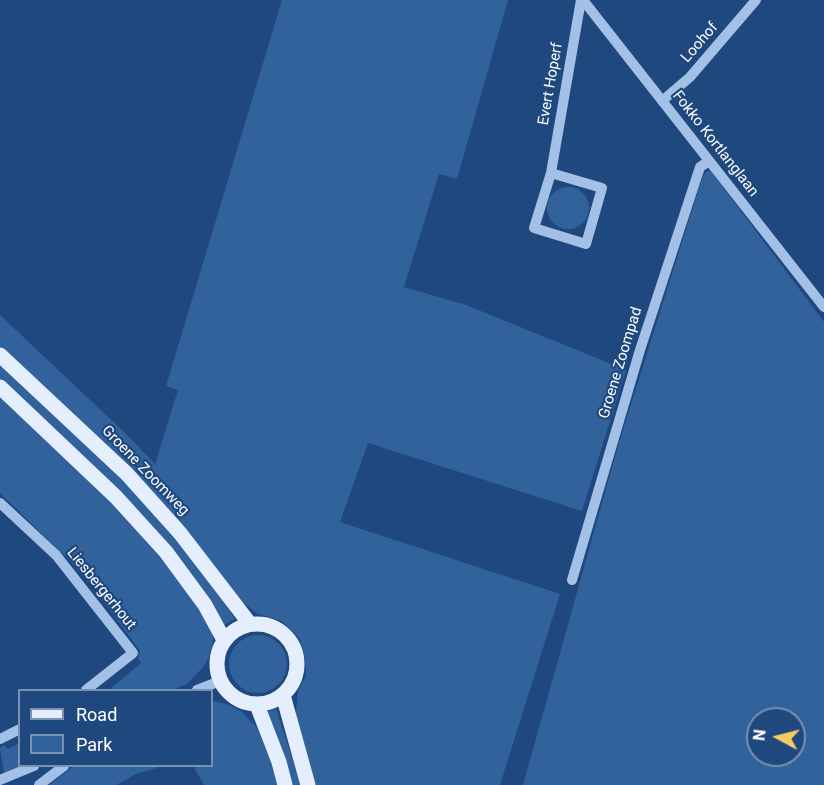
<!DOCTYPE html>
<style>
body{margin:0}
#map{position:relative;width:824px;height:785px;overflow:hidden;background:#1f487e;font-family:Roboto,sans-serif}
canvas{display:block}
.legend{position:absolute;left:18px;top:689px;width:195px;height:78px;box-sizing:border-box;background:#1f487e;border:2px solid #7991b2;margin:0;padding:8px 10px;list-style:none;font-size:18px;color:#fff}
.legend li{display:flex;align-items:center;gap:12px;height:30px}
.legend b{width:30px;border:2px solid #7991b2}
.north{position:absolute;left:746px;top:707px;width:60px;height:60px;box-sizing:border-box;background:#1f487e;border:2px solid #7991b2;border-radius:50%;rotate:277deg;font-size:16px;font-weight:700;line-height:24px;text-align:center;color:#fff}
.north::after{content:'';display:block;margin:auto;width:21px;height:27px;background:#f5cc63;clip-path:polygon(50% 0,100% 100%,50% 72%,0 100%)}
</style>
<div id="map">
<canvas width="824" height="785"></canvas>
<ul class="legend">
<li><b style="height:8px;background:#e5eefd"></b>Road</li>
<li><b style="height:16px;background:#32629c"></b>Park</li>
</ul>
<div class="north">N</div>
</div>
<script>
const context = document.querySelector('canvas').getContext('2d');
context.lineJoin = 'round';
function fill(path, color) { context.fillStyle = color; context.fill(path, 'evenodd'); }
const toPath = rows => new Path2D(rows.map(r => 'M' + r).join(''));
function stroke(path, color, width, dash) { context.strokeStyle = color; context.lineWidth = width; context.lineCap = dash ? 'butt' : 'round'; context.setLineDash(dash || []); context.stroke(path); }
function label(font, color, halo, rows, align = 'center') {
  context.font = font + ' Roboto,sans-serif'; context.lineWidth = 4.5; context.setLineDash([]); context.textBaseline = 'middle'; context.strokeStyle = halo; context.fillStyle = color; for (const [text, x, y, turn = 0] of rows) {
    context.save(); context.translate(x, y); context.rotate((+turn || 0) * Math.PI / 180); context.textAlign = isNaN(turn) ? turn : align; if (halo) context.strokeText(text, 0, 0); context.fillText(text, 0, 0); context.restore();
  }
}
const green = toPath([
 [282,0,508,0,457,179,439,174,404,287,466,305,626,370,582,511,368,443,340,522,560,594,500,785,314,785,295,723,298,691,306,676,305,657,300,639,282,621,258,614,240,600,185,527,134,474,0,347,0,315,123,431,155,464,178,390,166,386],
 [710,170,824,322,824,785,523,785,618,446,699,188,704,174],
 [758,719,794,719,794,755,758,755],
 '547 208a21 21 0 1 1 42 0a21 21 0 1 1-42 0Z',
 [0,364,122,477,176,536,209,579,235,619,224,625,0,380],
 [0,395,98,487,179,578,213,630,213,641,209,657,204,666,187,684,171,690,109,690,141,663,138,658,140,651,96,591,72,563,0,493],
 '229 664a29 29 0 1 1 58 0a29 29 0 1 1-58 0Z',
 [212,701,227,704,241,711,257,728,280,785,204,785,193,766,212,766],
 [276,709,301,785,290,785,265,712],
 [19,743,20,766,22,766,4,773,0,748,4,745,8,749],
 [74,766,163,766,136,774,116,785,49,785]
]);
const minor = toPath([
 [583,0,824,307],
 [662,101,690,77,756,0],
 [551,173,602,188,586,244,534,228,551,173],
 [551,173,581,0],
 [0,503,56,555,133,653,86,690],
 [572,580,640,350,700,167,709,161],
 [197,690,220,681],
 [0,739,20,729],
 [0,780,34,766],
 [39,785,64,766]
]);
const major = toPath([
 [0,355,127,474,180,533,250,624],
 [0,387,116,497,166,552,205,605,224,640],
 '217 664a40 40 0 1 1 80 0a40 40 0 1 1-80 0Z',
 [283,695,308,785],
 [257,705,279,762,285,785]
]);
const streetNames = [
 ["Loohof",700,43,-49],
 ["Evert Hoperf",551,84,-80],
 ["Fokko Kortlanglaan",715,144,52],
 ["Groene Zoompad",621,363,-73],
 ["Groene Zoomweg",145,471,46],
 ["Liesbergerhout",101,589,51]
];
fill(green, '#32629c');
stroke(minor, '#a3c1e7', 10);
stroke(major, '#e5eefd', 15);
label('15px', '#fff', '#1f487e', streetNames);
</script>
